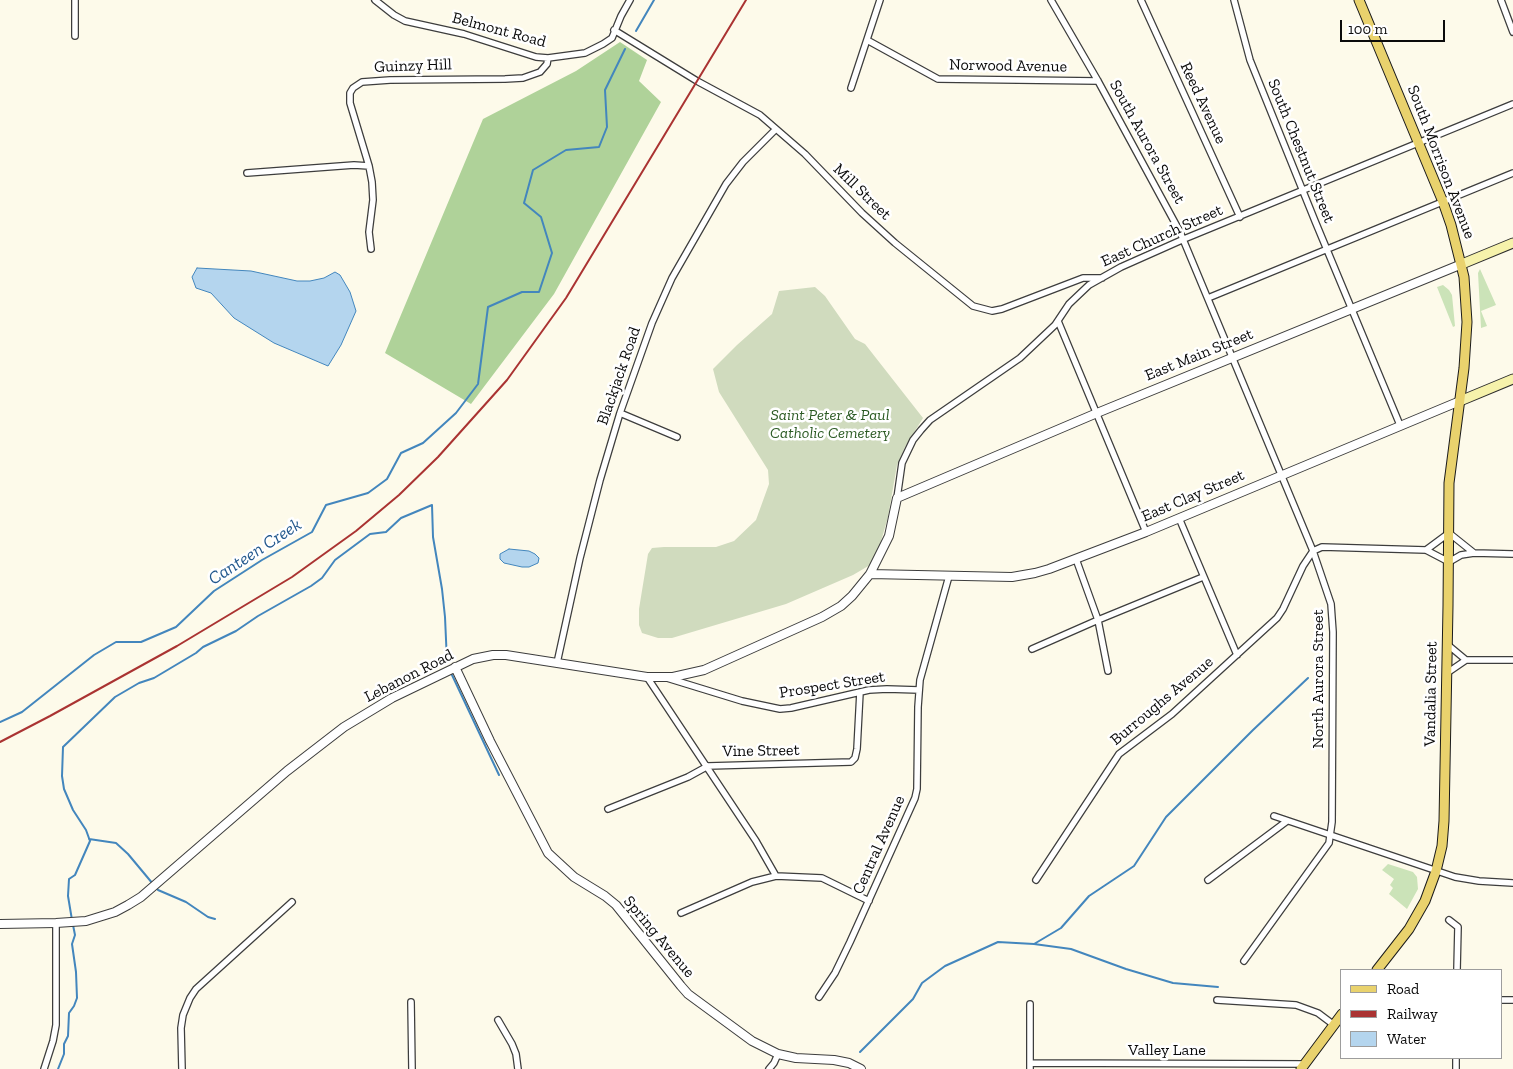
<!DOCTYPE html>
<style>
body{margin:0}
#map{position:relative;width:1513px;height:1069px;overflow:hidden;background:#fdfaea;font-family:"Zilla Slab",serif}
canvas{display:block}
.legend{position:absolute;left:1340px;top:969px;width:162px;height:90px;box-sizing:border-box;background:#fff;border:1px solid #9d9d9d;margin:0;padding:6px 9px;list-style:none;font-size:15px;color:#0a0a0a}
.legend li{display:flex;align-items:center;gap:10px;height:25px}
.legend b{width:25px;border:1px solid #9d9d9d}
.scale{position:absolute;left:1340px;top:20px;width:105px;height:22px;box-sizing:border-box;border:2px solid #0a0a0a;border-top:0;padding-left:6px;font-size:15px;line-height:18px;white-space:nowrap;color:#0a0a0a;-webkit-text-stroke:4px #fff;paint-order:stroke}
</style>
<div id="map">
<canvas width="1513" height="1069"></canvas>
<ul class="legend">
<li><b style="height:6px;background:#e9d26d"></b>Road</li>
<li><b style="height:6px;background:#aa3332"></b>Railway</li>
<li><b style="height:14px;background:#b4d5ee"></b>Water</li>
</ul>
<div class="scale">100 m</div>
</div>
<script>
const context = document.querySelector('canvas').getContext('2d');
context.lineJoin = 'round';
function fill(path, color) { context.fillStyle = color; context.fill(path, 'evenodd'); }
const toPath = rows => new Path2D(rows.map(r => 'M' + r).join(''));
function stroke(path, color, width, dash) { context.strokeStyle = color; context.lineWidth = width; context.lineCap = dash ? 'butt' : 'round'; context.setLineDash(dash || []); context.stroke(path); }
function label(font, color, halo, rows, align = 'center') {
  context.font = font + ' "Zilla Slab",serif'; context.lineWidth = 5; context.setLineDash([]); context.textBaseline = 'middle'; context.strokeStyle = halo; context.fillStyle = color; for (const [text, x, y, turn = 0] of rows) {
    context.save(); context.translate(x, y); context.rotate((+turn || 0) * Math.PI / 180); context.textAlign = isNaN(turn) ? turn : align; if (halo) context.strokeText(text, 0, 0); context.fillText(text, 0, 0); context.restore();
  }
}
const green = toPath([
 [1480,269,1496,305,1481,311,1487,326,1481,328,1478,273],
 [1443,285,1449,290,1452,295,1455,326,1453,327,1437,287],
 [1388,864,1413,872,1417,877,1418,889,1407,909,1389,894,1393,888,1390,885,1394,879,1382,870]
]);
const forest = toPath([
 [620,42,647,60,639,81,661,102,554,294,471,404,385,353,483,119,576,71]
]);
const cemetery = toPath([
 [815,287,825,296,855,339,865,344,923,418,905,447,897,465,888,517,879,548,870,565,853,575,786,604,672,638,658,638,642,633,639,625,639,609,648,554,652,548,664,547,716,547,734,541,756,520,769,484,768,470,719,392,713,369,737,345,772,314,779,291]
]);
const water = toPath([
 [197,268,251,271,297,281,310,281,324,278,335,272,340,275,350,292,356,311,341,345,328,366,274,343,234,318,211,293,196,288,192,277,197,268],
 [509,549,529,551,535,554,539,558,538,563,529,567,522,567,504,563,500,559,500,554,509,549]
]);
const stream = toPath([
 [636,31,654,0],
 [452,675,499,775],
 [0,722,22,712,94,655,116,642,141,642,176,627,214,591,262,560,312,532,326,505,368,493,387,479,401,453,423,443,456,413,478,384,488,307,522,292,539,292,552,253,541,217,524,203,533,170,566,150,599,147,607,127,605,90,625,49],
 [89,839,116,843,128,854,153,884],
 [156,887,158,890,186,902,208,917,215,919],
 [72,920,68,896,69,879,75,875,90,841,86,830,73,810,64,789,62,776,63,747,115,697,139,683,154,678,196,653,203,647,236,631,258,616,311,586,322,578,335,560,370,534,386,532,401,518,432,505,433,537,442,589,445,617,447,662],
 [1034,944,1071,949,1126,969,1173,983,1218,987],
 [860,1052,913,999,922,983,945,966,998,942,1034,944,1061,928,1089,896,1134,866,1166,817,1253,730,1308,678],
 [58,1069,64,1054,64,1044,68,1036,69,1013,74,1006,77,998,76,972,72,944,75,935,73,925]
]);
const minor = toPath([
 [75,0,75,36],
 [375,0,394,15,405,21,464,34,536,57,548,58,585,53,603,44,612,38,621,16,630,0],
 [1051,0,1098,81,1180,232,1313,551,1331,604,1333,632,1332,822,1329,843,1244,961],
 [1141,0,1240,217],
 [1234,0,1250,60,1315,221,1400,425],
 [1501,0,1513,32],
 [614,30,697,81,760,115,805,154,862,213,895,243,973,306,992,311,1002,309,1083,278,1102,278],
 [867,40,938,79,1098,81],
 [851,88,880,0],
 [247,173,354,165,369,166],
 [371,249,369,232,373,200,372,182,369,166,350,103,350,93,353,88,362,82,390,80,505,79,523,78,540,72,547,64,548,58],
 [1208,298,1513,173],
 [1058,321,1146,532],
 [620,413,677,437],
 [897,498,902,463,913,440,921,430,930,420,1020,358,1055,325,1069,304,1089,285,1121,267,1184,239,1513,104],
 [1179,518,1237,655],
 [1426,550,1449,533,1474,553],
 [1076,559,1098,620,1108,671],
 [1448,645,1466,660],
 [1032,649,1098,620,1203,577],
 [1466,660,1513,660],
 [557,663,580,558,600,480,620,413,652,323,672,278,726,184,743,162,776,129],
 [1447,673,1466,660],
 [647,677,756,841,776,876],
 [667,678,742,701,780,709,791,708,869,690,887,689,919,690],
 [608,809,688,777,708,766,851,762,855,758,857,749,860,692],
 [1274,816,1455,877,1479,881,1513,883],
 [1036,880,1119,754,1172,714,1277,618,1283,609,1303,566,1313,551,1322,547,1426,550,1449,562,1461,555,1474,553,1513,554],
 [1208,880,1287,821],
 [681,913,752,882,776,876,822,878,869,901],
 [1449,920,1458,927,1457,970],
 [819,997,835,973,850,942,915,798,917,789,918,707,920,680,949,576],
 [1217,1000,1296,1005,1318,1013,1334,1025],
 [1502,1000,1513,1000],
 [411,1002,412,1069],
 [498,1020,512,1044,516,1054,518,1069],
 [1030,1063,1305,1064],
 [44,1069,53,1041,56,1025,56,923],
 [182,1069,181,1028,183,1015,190,998,196,989,292,902],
 [769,1069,774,1063,778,1054],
 [1030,1069,1030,1004],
 [1456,1069,1456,1058]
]);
const tertiary = toPath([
 [870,574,1012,577,1035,573,1049,569,1146,532,1460,401],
 [455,667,490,741,548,853,574,877,605,896,616,905,681,986,688,994,752,1041,778,1054,796,1058,834,1060,849,1063,861,1069],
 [0,924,56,923,86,921,115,912,128,905,141,897,287,771,344,727,392,698,473,659,493,655,506,655,647,677,673,677,704,670,822,617,841,606,852,596,870,574,889,536,897,498,1097,413,1462,264]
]);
const secondary = toPath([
 [1462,264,1513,243],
 [1460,401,1513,379]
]);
const primary = toPath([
 [1359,0,1443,202,1451,225,1464,277,1467,322,1464,368,1449,483,1448,606,1444,821,1442,846,1436,871,1425,901,1409,929,1377,970],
 [1301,1069,1342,1014]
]);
const rail = toPath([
 [0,742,50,716,177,646,292,577,356,531,399,495,438,457,507,380,566,298,746,0]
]);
const streetNames = [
 ["Belmont Road",499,30,15],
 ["Guinzy Hill",413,66,-2],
 ["Norwood Avenue",1008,66,1],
 ["Reed Avenue",1203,103,65],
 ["South Aurora Street",1147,142,61],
 ["South Chestnut Street",1301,151,68],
 ["South Morrison Avenue",1441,162,69],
 ["Mill Street",862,192,44],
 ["East Church Street",1162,236,-24],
 ["East Main Street",1199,355,-22],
 ["Blackjack Road",619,376,-71],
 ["East Clay Street",1193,496,-23],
 ["Lebanon Road",409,676,-27],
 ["North Aurora Street",1318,679,-90],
 ["Prospect Street",832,685,-9],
 ["Vandalia Street",1431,694,-89],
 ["Burroughs Avenue",1162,701,-40],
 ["Vine Street",761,751,-1],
 ["Central Avenue",879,845,-66],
 ["Spring Avenue",659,937,50],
 ["Valley Lane",1167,1050]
];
const parkNames = [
 ["Saint Peter & Paul",830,415],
 ["Catholic Cemetery",830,433]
];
const waterNames = [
 ["Canteen Creek",255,552,-33]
];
fill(green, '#cbe3b8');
fill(forest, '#afd299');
fill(cemetery, '#d0dbbe');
fill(water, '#b4d5ee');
stroke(water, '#4386bd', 1);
stroke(stream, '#4386bd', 2);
stroke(minor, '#3d3d3d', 8);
stroke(tertiary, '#3d3d3d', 10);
stroke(secondary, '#2c2c2c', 11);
stroke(primary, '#1b1b1b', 11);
stroke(minor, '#fff', 5.5);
stroke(tertiary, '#fff', 8);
stroke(secondary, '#f6f2ab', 9);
stroke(primary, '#e9d26d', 9);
stroke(rail, '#aa3332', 2);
label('16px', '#0a0a0a', '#fff', streetNames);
label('italic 16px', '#2b5a23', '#fff', parkNames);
label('italic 18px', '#22588d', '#fff', waterNames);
</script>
